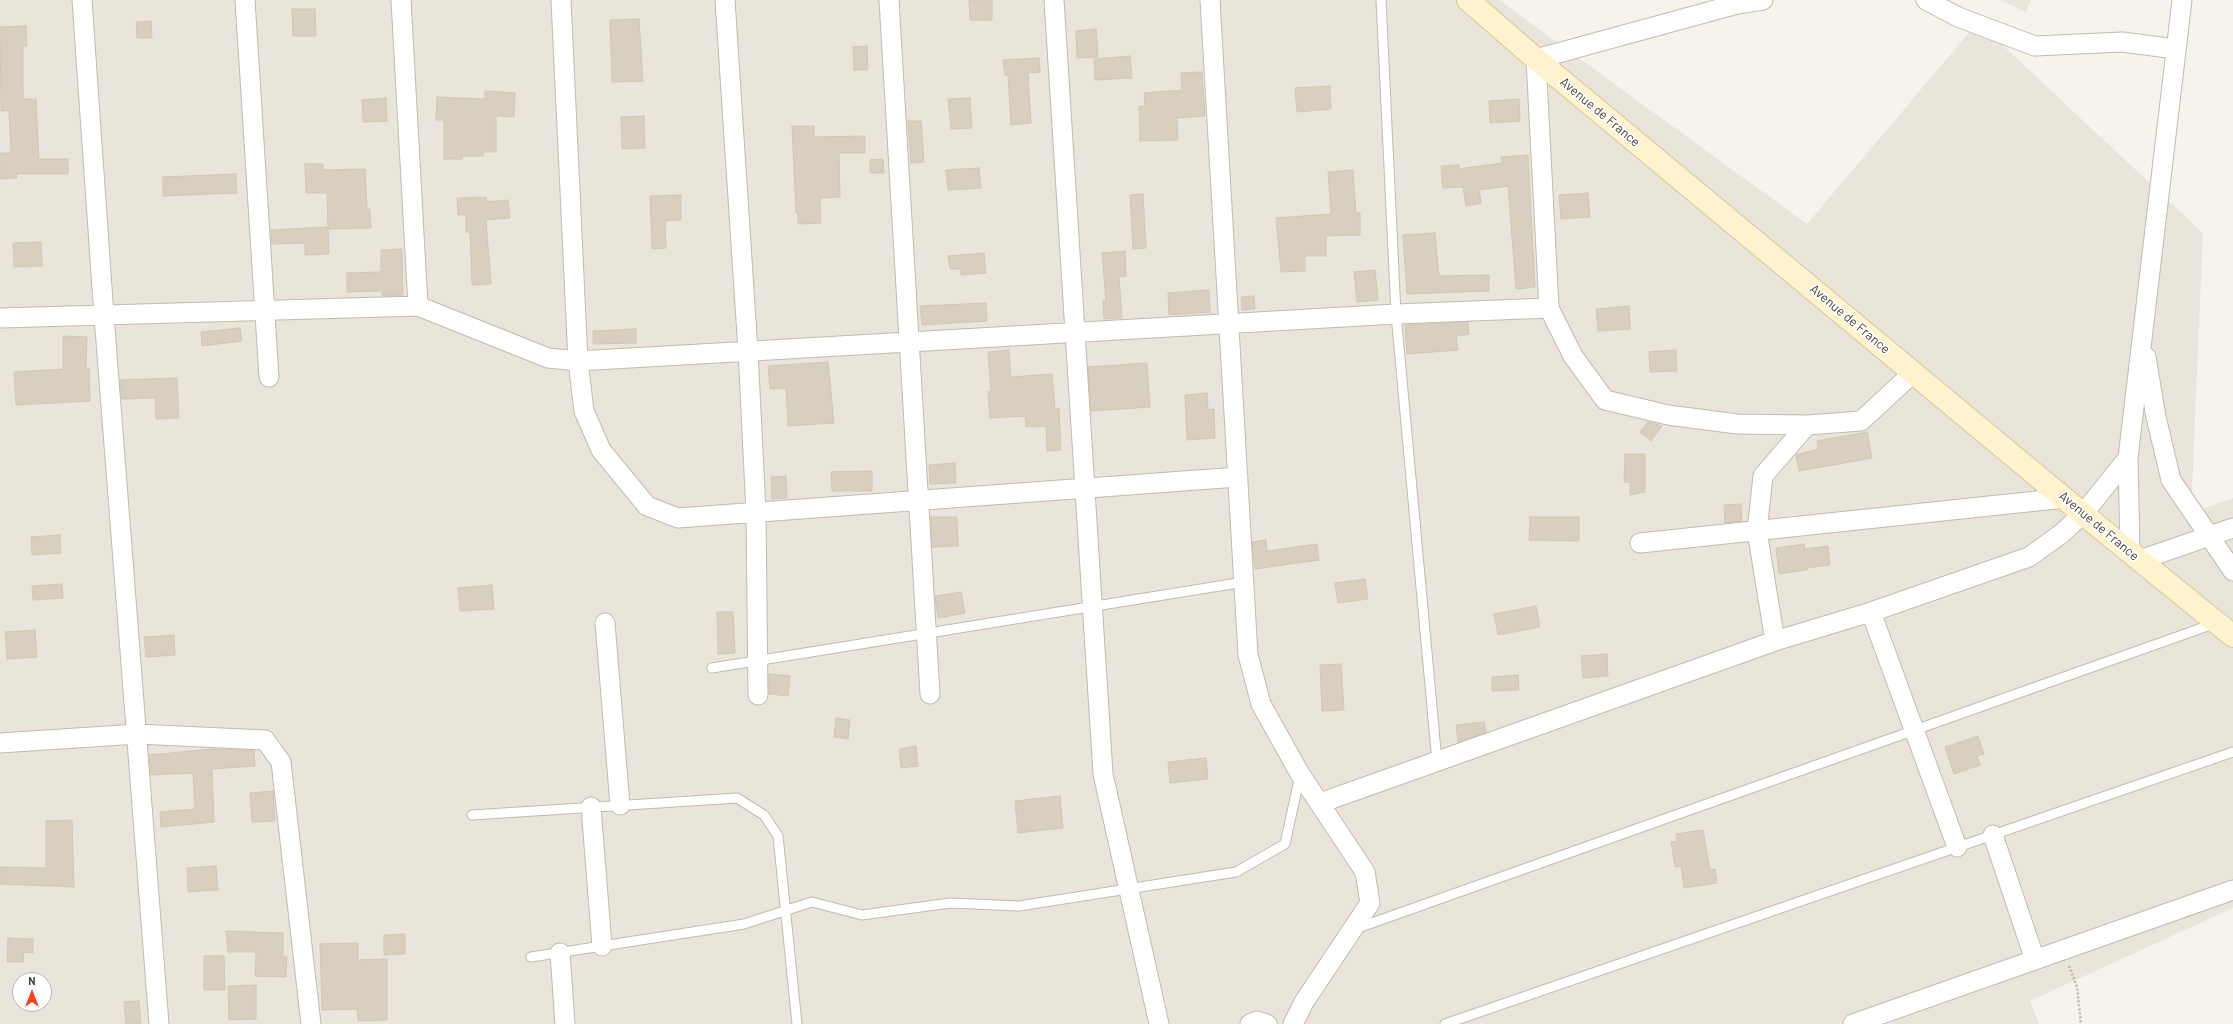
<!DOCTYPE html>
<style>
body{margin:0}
#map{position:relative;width:2233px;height:1024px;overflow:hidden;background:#f6f3ec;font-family:Barlow,sans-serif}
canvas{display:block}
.north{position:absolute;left:12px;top:972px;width:40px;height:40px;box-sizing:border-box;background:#fff;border:1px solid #b7b4b0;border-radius:50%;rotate:0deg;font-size:11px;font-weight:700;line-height:16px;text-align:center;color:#4b4439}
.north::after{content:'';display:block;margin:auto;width:14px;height:18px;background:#fc3f1d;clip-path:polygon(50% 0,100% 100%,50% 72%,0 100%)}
</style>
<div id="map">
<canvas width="2233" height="1024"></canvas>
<div class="north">N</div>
</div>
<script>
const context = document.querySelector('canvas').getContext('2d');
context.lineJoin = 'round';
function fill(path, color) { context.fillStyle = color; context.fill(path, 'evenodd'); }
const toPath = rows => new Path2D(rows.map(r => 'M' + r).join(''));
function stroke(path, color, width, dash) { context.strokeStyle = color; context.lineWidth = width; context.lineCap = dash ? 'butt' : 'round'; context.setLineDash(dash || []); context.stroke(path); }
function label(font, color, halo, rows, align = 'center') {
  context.font = font + ' Barlow,sans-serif'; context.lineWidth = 3.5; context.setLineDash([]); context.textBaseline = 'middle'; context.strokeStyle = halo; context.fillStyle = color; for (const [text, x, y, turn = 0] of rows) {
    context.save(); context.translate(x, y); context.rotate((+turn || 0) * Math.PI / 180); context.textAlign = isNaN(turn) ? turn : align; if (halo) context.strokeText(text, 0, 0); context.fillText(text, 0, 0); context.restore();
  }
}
const residential = toPath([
 [0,0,1499,0,1807,224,1978,22,2203,233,2191,513,2233,498,2233,908,2030,1001,2039,1024,0,1024],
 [20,980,44,980,44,1004,20,1004],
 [2000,0,2031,0,2026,12]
]);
const building = toPath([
 [969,0,992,0,992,20,970,20,969,0],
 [292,9,315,9,316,36,293,36,292,9],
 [639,19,643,81,612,82,610,20,639,19],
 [151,21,152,38,137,38,136,22,151,21],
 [26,26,27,46,23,46,23,91,24,99,36,99,39,159,68,159,68,174,17,174,17,178,0,179,0,153,11,153,9,110,1,111,0,27,26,26],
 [1096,29,1098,57,1077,58,1076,31,1096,29],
 [867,46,868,70,854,70,853,47,867,46],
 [1130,56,1132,78,1095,80,1094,59,1130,56],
 [1039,58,1040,72,1028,73,1031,123,1011,125,1008,75,1005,75,1003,60,1039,58],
 [1202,72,1205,116,1177,118,1178,140,1140,141,1139,106,1145,106,1144,93,1182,90,1181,73,1202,72],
 [1330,86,1331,109,1297,112,1295,88,1330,86],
 [485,91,515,93,514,117,496,116,496,152,483,152,483,156,462,156,462,159,444,159,444,120,436,120,437,97,485,99,485,91],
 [386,98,387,121,363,122,362,100,386,98],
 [970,98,972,128,951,129,948,99,970,98],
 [1519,99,1520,121,1490,123,1489,101,1519,99],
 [644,116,645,148,622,149,621,117,644,116],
 [908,121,921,121,924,162,911,163,908,121],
 [792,126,814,126,814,137,865,136,865,153,839,153,840,197,820,198,821,223,798,224,798,213,796,213,792,126],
 [1528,155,1535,287,1516,289,1508,186,1479,190,1481,203,1466,206,1463,187,1443,188,1441,166,1459,165,1459,169,1502,163,1501,157,1528,155],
 [883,159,884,173,870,173,870,160,883,159],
 [305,164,323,164,323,170,365,169,367,209,370,209,371,228,328,229,329,254,305,255,305,243,272,244,271,230,328,227,327,193,306,193,305,164],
 [979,168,981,188,948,190,946,170,979,168],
 [1353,170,1356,213,1360,212,1360,235,1326,236,1326,256,1305,256,1305,271,1281,272,1276,218,1331,214,1328,172,1353,170],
 [236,174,237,193,163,196,163,177,236,174],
 [1588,193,1590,217,1561,219,1559,195,1588,193],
 [1143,194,1146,248,1133,249,1130,195,1143,194],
 [681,195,681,220,665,221,666,248,652,249,650,196,681,195],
 [486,197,486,202,508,200,510,218,486,220,491,284,472,285,470,232,466,232,466,215,458,215,457,198,486,197],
 [1435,233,1439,276,1489,275,1489,291,1407,294,1403,235,1435,233],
 [41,242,42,266,14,267,13,243,41,242],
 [402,249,403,295,382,296,382,291,347,292,347,273,381,272,381,250,402,249],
 [1125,251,1126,276,1119,277,1122,318,1104,319,1103,301,1106,301,1102,253,1125,251],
 [984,253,986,273,961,275,961,269,950,269,948,256,984,253],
 [1375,270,1378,300,1357,302,1354,272,1375,270],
 [1209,290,1210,312,1169,315,1168,293,1209,290],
 [1254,296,1255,309,1242,310,1241,297,1254,296],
 [986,303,987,321,922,325,920,306,986,303],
 [1629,306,1630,329,1598,331,1596,309,1629,306],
 [1468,322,1469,334,1456,336,1458,350,1407,354,1405,325,1468,322],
 [240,328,242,341,202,346,201,332,240,328],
 [636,329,636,343,593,344,593,331,636,329],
 [63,336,87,337,86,368,89,368,90,401,16,405,14,372,63,369,63,336],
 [1009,350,1011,377,1052,374,1055,409,1059,408,1061,450,1047,451,1046,426,1026,427,1025,416,990,418,988,392,991,391,988,352,1009,350],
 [1676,350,1677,371,1650,372,1649,352,1676,350],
 [828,362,834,423,788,426,786,388,770,389,768,366,828,362],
 [1147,363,1150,407,1091,411,1088,367,1147,363],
 [177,378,179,418,156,419,155,398,122,399,120,380,177,378],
 [1207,393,1208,410,1214,409,1215,438,1187,440,1185,395,1207,393],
 [1648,422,1662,426,1651,441,1640,432,1648,422],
 [1867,432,1872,458,1799,471,1796,455,1818,449,1817,441,1867,432],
 [1625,454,1645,454,1645,492,1630,495,1630,482,1624,482,1625,454],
 [955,463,956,483,930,484,929,465,955,463],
 [872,471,872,491,832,491,831,472,872,471],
 [786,476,787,498,772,499,771,477,786,476],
 [1741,504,1742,521,1725,523,1724,505,1741,504],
 [931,517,957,517,958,546,932,547,931,517],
 [1530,517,1579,517,1579,541,1529,540,1530,517],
 [60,535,61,553,32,555,31,537,60,535],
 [1266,540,1267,551,1317,544,1319,560,1255,569,1252,542,1266,540],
 [1804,544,1805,549,1828,546,1830,565,1807,568,1807,570,1779,574,1776,548,1804,544],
 [1365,579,1368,599,1338,603,1335,583,1365,579],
 [62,584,63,598,33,600,32,586,62,584],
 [492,585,494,609,460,611,458,588,492,585],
 [961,592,965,613,938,618,935,596,961,592],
 [1536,606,1540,627,1498,635,1494,614,1536,606],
 [717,612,733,612,735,653,718,654,717,612],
 [35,630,37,657,7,659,5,632,35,630],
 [174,635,175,655,146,657,144,637,174,635],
 [1607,654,1608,676,1583,678,1581,656,1607,654],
 [1341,664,1344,710,1322,711,1320,665,1341,664],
 [769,674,790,676,788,696,769,694,769,674],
 [1518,675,1519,690,1492,691,1492,677,1518,675],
 [836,718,850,720,848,739,834,737,836,718],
 [1484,722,1486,732,1458,742,1456,725,1484,722],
 [1978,736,1984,754,1977,756,1980,765,1954,774,1945,747,1978,736],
 [916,746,918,766,901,768,899,749,916,746],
 [213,749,254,750,255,766,212,769,214,822,161,827,160,812,195,809,193,773,151,775,149,755,213,749],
 [1206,758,1208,779,1170,783,1168,762,1206,758],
 [273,791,275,821,252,822,250,793,273,791],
 [1060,796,1063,828,1018,833,1015,801,1060,796],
 [72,820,74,887,0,884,0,867,46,868,46,821,72,820],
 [1703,830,1710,870,1715,869,1717,883,1684,888,1681,866,1675,867,1671,842,1677,841,1676,834,1703,830],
 [216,866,218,890,188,892,187,868,216,866],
 [226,931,283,933,283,957,287,957,286,977,255,976,256,952,228,952,226,931],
 [405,934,405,954,384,955,384,935,405,934],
 [8,938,33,939,33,953,24,952,23,962,7,962,8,938],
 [358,943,358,960,387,959,387,1020,358,1021,357,1009,322,1010,320,944,358,943],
 [204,956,224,956,225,990,204,990,204,956],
 [256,985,256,1019,229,1020,228,986,256,985],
 [139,1001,141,1024,126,1024,124,1002,139,1001]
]);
const path = toPath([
 [2069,966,2077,987,2081,1024]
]);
const lane = toPath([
 [1381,0,1396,314,1437,762],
 [712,668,1244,582],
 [472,815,737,798,764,815,778,836,797,1024],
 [1355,929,2216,623],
 [531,957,744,924,812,902,862,915,950,903,1019,906,1236,872,1285,844,1300,775],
 [1445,1024,2233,752]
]);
const street = toPath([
 [82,0,104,316,159,1024],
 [245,0,269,377],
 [401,0,418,306],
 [561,0,578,361,584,411,601,450,647,506,678,518,1238,477],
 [725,0,748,351,756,512,758,695],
 [889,0,930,694],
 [1054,0,1103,774,1159,1024],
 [1210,0,1248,655,1261,704,1300,774,1365,872,1370,903,1304,1002,1293,1024],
 [1763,0,1737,4,1536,59,1549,308,1573,356,1605,400,1668,415,1737,424,1807,425,1861,421,1914,372],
 [1926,0,1958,17,2035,46,2122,42,2176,49],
 [0,318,418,306,548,358,578,361,1396,314,1549,308],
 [2146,357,2156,417,2171,480,2233,571],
 [1640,543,2065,498],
 [2130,551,2128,458,2182,0],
 [2140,560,2233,528],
 [1871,612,1957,847],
 [605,623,620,805],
 [1775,641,1757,531,1763,476,1807,425],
 [0,743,137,734,265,740,281,762,311,1024],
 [1320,803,1775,641,1871,612,2029,557,2061,534,2083,514,2128,458],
 [591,807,602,946],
 [1993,835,2035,960],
 [560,953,565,1024],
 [1250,1024,1257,1021,1267,1024],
 [1853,1024,2233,890]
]);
const secondary = toPath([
 [1468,0,1536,59,2083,514,2233,636]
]);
const streetNames = [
 ["Avenue de France",1600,112,40],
 ["Avenue de France",1850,319,40],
 ["Avenue de France",2099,526,40]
];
fill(residential, '#eae5da');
fill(building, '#d8cfc1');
stroke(building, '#d3c7b4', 1);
stroke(lane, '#c2bbae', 11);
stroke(street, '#c2bbae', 21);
stroke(secondary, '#d6c79b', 24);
stroke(path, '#c4b79f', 2.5, [2, 2]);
stroke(lane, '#fff', 9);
stroke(street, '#fff', 19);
stroke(secondary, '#fff3cd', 22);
label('13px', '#4b4439', '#fff', streetNames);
</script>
